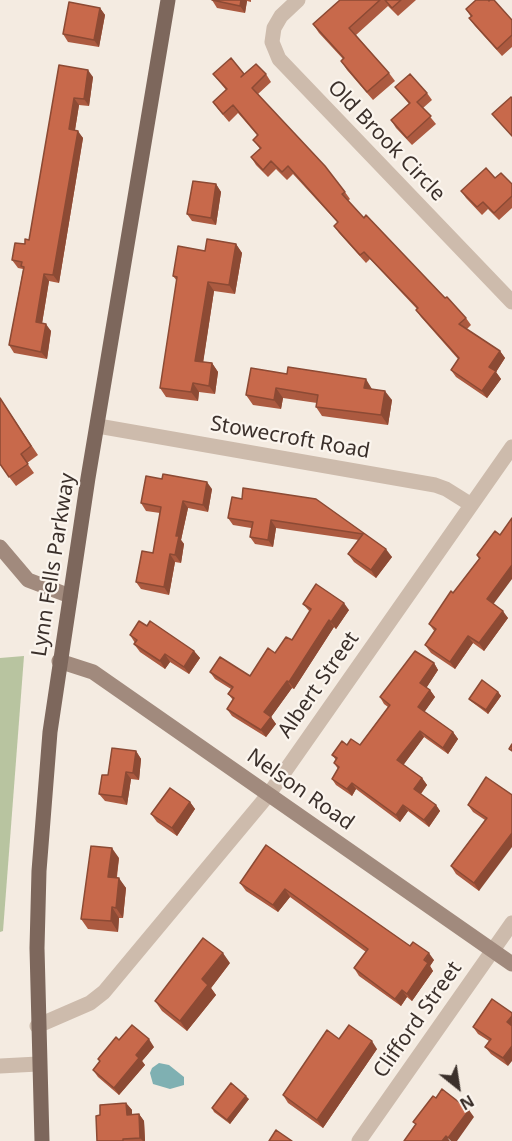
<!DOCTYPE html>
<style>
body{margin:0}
#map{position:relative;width:512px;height:1141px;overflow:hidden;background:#f4ebe1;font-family:"Noto Sans",sans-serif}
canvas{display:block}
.north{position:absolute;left:428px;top:1057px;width:60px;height:60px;-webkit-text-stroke:4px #fbf5ee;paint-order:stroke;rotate:150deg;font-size:16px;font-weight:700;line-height:24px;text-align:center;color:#3b302b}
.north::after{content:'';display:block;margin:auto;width:21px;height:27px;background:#3b302b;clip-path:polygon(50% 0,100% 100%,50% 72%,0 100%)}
</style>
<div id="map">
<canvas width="512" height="1141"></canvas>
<div class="north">N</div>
</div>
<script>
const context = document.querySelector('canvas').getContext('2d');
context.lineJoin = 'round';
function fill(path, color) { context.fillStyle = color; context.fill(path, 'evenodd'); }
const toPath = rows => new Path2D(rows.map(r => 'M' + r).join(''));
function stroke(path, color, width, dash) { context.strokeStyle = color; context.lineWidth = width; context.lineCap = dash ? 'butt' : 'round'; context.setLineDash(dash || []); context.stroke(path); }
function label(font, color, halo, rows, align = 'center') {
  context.font = font + ' "Noto Sans",sans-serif'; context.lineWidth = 4.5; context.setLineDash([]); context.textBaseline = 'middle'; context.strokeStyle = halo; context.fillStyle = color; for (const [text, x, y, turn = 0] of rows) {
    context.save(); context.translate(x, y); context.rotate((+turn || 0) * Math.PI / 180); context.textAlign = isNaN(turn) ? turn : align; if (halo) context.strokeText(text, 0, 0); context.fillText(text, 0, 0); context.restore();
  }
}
const green = toPath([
 [24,656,3,931,0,932,0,658]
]);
const water = toPath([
 [159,1063,169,1065,184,1077,184,1085,170,1089,153,1084,150,1073,152,1068]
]);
const street = toPath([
 [298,0,281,16,274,28,272,42,279,59,512,302],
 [98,426,435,485,446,489,470,504],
 [37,1026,90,1003,104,992,269,794,512,447],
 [0,1066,38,1064],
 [359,1141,512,923]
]);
const secondary = toPath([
 [0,547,28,580,70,596],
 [59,661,93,672,512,964]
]);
const primary = toPath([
 [42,1141,37,948,39,871,50,732,88,478,168,0]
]);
const wall = toPath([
 [212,0,251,0,251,2,247,1,245,13,217,8],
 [340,0,416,0,398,16,388,6,356,35,389,73,395,81,373,100,347,70,341,61,343,59,319,33,313,24],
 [100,8,105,15,99,47,68,42,63,34],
 [466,9,512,20,512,47,502,56,475,26,469,18,471,17],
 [59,65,93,77,89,106,79,105,75,130,83,138,59,283,49,281,42,323,51,331,47,359,14,353,9,345,23,270,23,269,18,268,12,260,29,240],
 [213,74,266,74,271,82,258,94,345,192,350,199,348,201,364,218,466,318,471,325,467,329,500,351,505,358,496,372,501,379,487,398,456,377,451,370,458,359,421,317,416,310,417,309,370,259,366,263,339,233,334,226,338,223,293,174,287,180,276,169,268,177,256,165,251,157,260,149,253,140,257,135,238,113,229,122,218,109,213,102,226,90],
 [395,87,427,93,432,100,423,108,436,124,412,145,396,128,391,120,409,104],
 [495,178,512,184,512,208,499,220,488,209,482,215,466,198,461,191],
 [216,184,221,192,216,225,192,221,187,214],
 [236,244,242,253,235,294,214,291,203,362,212,363,218,372,215,394,199,392,198,401,166,397,160,388,177,281,173,276,205,251],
 [251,368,372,389,392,400,388,425,322,416,316,407,317,403,283,398,281,409,253,405,246,395],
 [0,398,38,455,27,463,34,473,16,486,0,465],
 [212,489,208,512,188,508,181,540,184,544,181,563,175,562,169,595,141,589,136,582,153,553,160,513,146,511,141,503],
 [242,499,316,499,392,557,376,578,354,562,348,554,359,540,276,528,273,547,255,544,250,537,251,528,233,525,228,518],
 [495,531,493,604,508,618,484,651,473,643,455,669,431,653,425,645,435,632,429,624,479,559,477,555],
 [303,604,349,610,336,629,334,627,294,689,292,688,271,717,276,724,266,737,232,716,227,709,233,700,228,694,231,689,215,679,210,672,250,676,275,653,292,640,310,612],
 [147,626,194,651,200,658,189,674,170,662,165,669,140,652,134,644,135,643,130,635],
 [434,663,438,670,426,688,430,690,435,697,424,712,453,732,458,739,448,754,424,737,403,765,422,778,427,785,421,794,436,805,440,811,429,827,408,811,400,822,356,789,352,796,336,785,332,779,338,769,334,763,336,760,332,755,347,745,360,745,388,707,384,704,380,697],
 [498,692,501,696,488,714,472,702,469,699],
 [136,751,141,759,139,780,131,779,127,805,105,801,99,794,108,775],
 [512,795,479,891,456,874,451,866,485,820,473,812,468,805],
 [190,802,195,809,177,836,157,822,151,814],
 [266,845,410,946,434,960,430,966,433,971,412,1001,407,997,401,1006,359,976,354,968,366,952,290,897,278,912,246,891,240,883],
 [119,858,117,877,126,888,123,918,119,918,118,932,88,929,81,919],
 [230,963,211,988,216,995,187,1031,162,1011,155,1001],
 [492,999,508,1066,491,1054,485,1047,489,1041,478,1034,473,1027],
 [339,1039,377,1049,323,1128,288,1103,283,1095],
 [119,1040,154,1047,142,1061,145,1065,119,1095,98,1077,93,1070,100,1061,98,1059],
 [249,1099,230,1124,214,1112,212,1108],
 [126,1103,132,1110,132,1114,139,1114,144,1121,145,1141,97,1141,100,1115]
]);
const shadedWall = toPath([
 [241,0,246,0,247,1,245,13,240,6],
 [100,8,105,15,99,47,94,40],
 [88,70,93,77,89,106,84,99],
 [74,98,79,105,74,136,69,129],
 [78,131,83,138,59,283,53,275],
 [216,184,221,192,216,225,211,218],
 [236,244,242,253,235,294,229,285],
 [44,274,49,281,41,330,36,322],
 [208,282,214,291,202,370,195,361],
 [46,324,51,331,47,359,41,352],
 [500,351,505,358,496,372,501,379,487,398,482,391,489,367],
 [212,363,218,372,215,394,209,386],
 [366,379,372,389,364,388],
 [193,383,199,392,198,401,191,392],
 [276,388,283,398,281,409,274,400],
 [385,391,392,400,388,425,381,415],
 [207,482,212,489,208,512,203,505],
 [183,501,188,508,181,540,184,544,181,563,175,555,176,536],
 [271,520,276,528,273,547,268,540],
 [386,549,392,557,376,578,371,570],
 [170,554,175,562,169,595,164,587],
 [512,565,512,579,492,606,487,599],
 [344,603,349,610,336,629,331,622],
 [503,611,508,618,484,651,479,643],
 [329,620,334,627,294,689,289,682],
 [468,636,473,643,455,669,450,662],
 [194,651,200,658,189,674,184,667],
 [165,654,170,662,165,669,160,661],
 [434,663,438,670,425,690,420,683],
 [287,681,292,688,271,717,276,724,266,737,261,730,264,712],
 [430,690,435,697,423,714,418,707],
 [498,692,501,696,488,714,486,710],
 [420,731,424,737,402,767,397,760],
 [453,732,458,739,448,754,443,748],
 [136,751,141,759,139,780,133,773],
 [126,772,131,779,127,805,122,797],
 [422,778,427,785,419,796,414,789],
 [352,783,356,789,352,796,347,789],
 [190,802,195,809,177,836,172,828],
 [403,805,408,811,400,822,396,815],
 [436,805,440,811,429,827,424,820],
 [512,833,512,847,479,891,474,883],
 [112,848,119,858,115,887,108,877],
 [119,878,126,888,123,918,116,908],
 [285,889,290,897,278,912,273,905],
 [112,907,119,918,118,932,111,921],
 [223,953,230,963,211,988,216,995,187,1031,180,1021,202,979],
 [429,953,434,960,430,966,433,971,412,1001,407,994],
 [402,990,407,997,401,1006,395,999],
 [512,1016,512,1029,507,1022],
 [149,1039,154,1047,142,1061,145,1065,119,1095,114,1088,136,1055],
 [372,1041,377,1049,323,1128,317,1120],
 [512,1046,512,1061,508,1066,503,1058],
 [246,1096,249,1099,230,1124,227,1120],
 [126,1103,132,1110,132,1122,127,1115],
 [469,1110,474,1117,457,1141,451,1141,448,1138],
 [139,1114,144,1121,145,1141,143,1141,140,1138],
 [446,1136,450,1141,442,1141]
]);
const building = toPath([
 [212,0,241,0,240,6,212,0],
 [340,0,380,0,349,28,389,73,367,92,341,61,344,58,313,24,340,0],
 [385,0,401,0,392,8,385,0],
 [476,0,488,0,489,1,490,0,494,0,512,20,512,35,497,49,469,18,472,16,466,9,476,0],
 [69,2,100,8,94,40,63,34,69,2],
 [231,58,244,74,241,77,256,64,266,74,252,88,325,166,345,192,342,194,364,218,366,215,445,298,447,297,466,318,459,324,500,351,489,367,496,371,482,391,451,370,459,358,416,310,418,308,364,252,360,255,334,226,338,222,288,166,282,172,271,161,263,170,251,157,261,148,253,140,258,135,233,105,223,114,213,102,227,89,213,74,231,58],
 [59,65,88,70,84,99,74,98,69,129,78,131,53,275,44,274,36,322,46,324,41,352,9,345,24,267,21,266,22,262,12,260,15,243,25,244,25,239,29,240,59,65],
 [410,74,427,93,417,102,431,116,407,138,391,120,410,103,395,87,410,74],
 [511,97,512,98,512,136,492,114,511,97],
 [486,168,495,178,501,173,512,184,512,196,494,213,483,202,477,207,461,191,486,168],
 [193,181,216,184,211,218,187,214,193,181],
 [207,239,236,244,229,285,208,282,195,361,212,363,209,386,193,383,191,392,160,388,177,277,173,276,178,246,205,251,207,239],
 [288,367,366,379,364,388,385,391,381,415,316,407,318,395,276,388,274,400,246,395,251,368,287,374,288,367],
 [0,398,31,446,21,454,28,464,9,477,0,464,0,398],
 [163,474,207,482,203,505,183,501,176,536,179,536,175,555,170,554,164,587,136,582,142,551,153,553,161,507,141,503,146,476,162,479,163,474],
 [243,488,316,499,386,549,371,570,348,554,363,534,271,520,268,540,250,537,253,522,228,518,232,497,242,499,243,488],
 [512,518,512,565,487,599,503,611,479,643,468,636,450,662,425,645,436,629,429,624,451,591,453,593,480,558,477,555,495,531,500,535,512,518],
 [316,584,344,603,331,622,329,620,289,682,287,681,264,712,271,717,261,730,227,709,234,698,228,694,233,687,210,672,220,657,250,676,268,648,275,653,286,637,292,640,311,609,303,604,316,584],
 [139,621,147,626,150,621,194,651,184,667,165,654,160,661,134,644,137,640,130,635,139,621],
 [415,651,434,663,420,683,430,690,418,707,453,732,443,748,420,731,397,760,422,778,414,789,436,805,424,820,403,805,396,815,352,783,347,789,332,779,339,767,334,763,337,758,332,755,342,741,347,745,351,739,360,745,390,705,380,697,415,651],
 [482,680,498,692,486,710,469,699,482,680],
 [512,744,512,751,509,749,512,744],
 [112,748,136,751,133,773,126,772,122,797,99,794,102,775,108,775,112,748],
 [486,777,512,795,512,833,474,883,451,866,487,818,468,805,486,777],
 [170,788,190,802,172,828,151,814,170,788],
 [266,845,410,946,413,942,429,953,424,960,428,963,407,994,402,990,395,999,354,968,368,949,285,889,273,905,240,883,266,845],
 [91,846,112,848,108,877,119,878,116,908,112,907,111,921,81,919,91,846],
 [203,938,223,953,202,979,208,985,180,1021,155,1001,203,938],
 [492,999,512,1013,512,1016,507,1022,512,1026,512,1046,503,1058,485,1047,491,1039,473,1027,492,999],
 [132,1025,149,1039,136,1055,139,1058,114,1088,93,1070,100,1061,98,1059,116,1037,119,1040,132,1025],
 [349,1025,372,1041,317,1120,283,1095,327,1030,339,1039,349,1025],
 [231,1083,246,1096,227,1120,212,1108,231,1083],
 [442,1089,469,1110,448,1138,446,1136,442,1141,404,1141,416,1124,413,1122,433,1096,436,1098,442,1089],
 [126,1103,127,1115,139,1114,140,1138,123,1139,123,1141,97,1141,96,1116,100,1115,100,1105,126,1103],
 [276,1130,292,1141,269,1141,276,1130]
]);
const streetNames = [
 ["Old Brook Circle",386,141,46],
 ["Stowecroft Road",290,438,10],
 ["Lynn Fells Parkway",54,565,-81],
 ["Albert Street",319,685,-55],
 ["Nelson Road",300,790,35],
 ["Clifford Street",418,1020,-55]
];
fill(green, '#b8c4a0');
fill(water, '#7fb0b2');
stroke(street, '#cdbbac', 15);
stroke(secondary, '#a18a7d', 15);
stroke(primary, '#7d675c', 15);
fill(wall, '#ac5a40');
fill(shadedWall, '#8c4a34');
fill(building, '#c8694b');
stroke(building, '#8c4a34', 1.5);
label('21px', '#3b302b', '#fbf5ee', streetNames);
</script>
